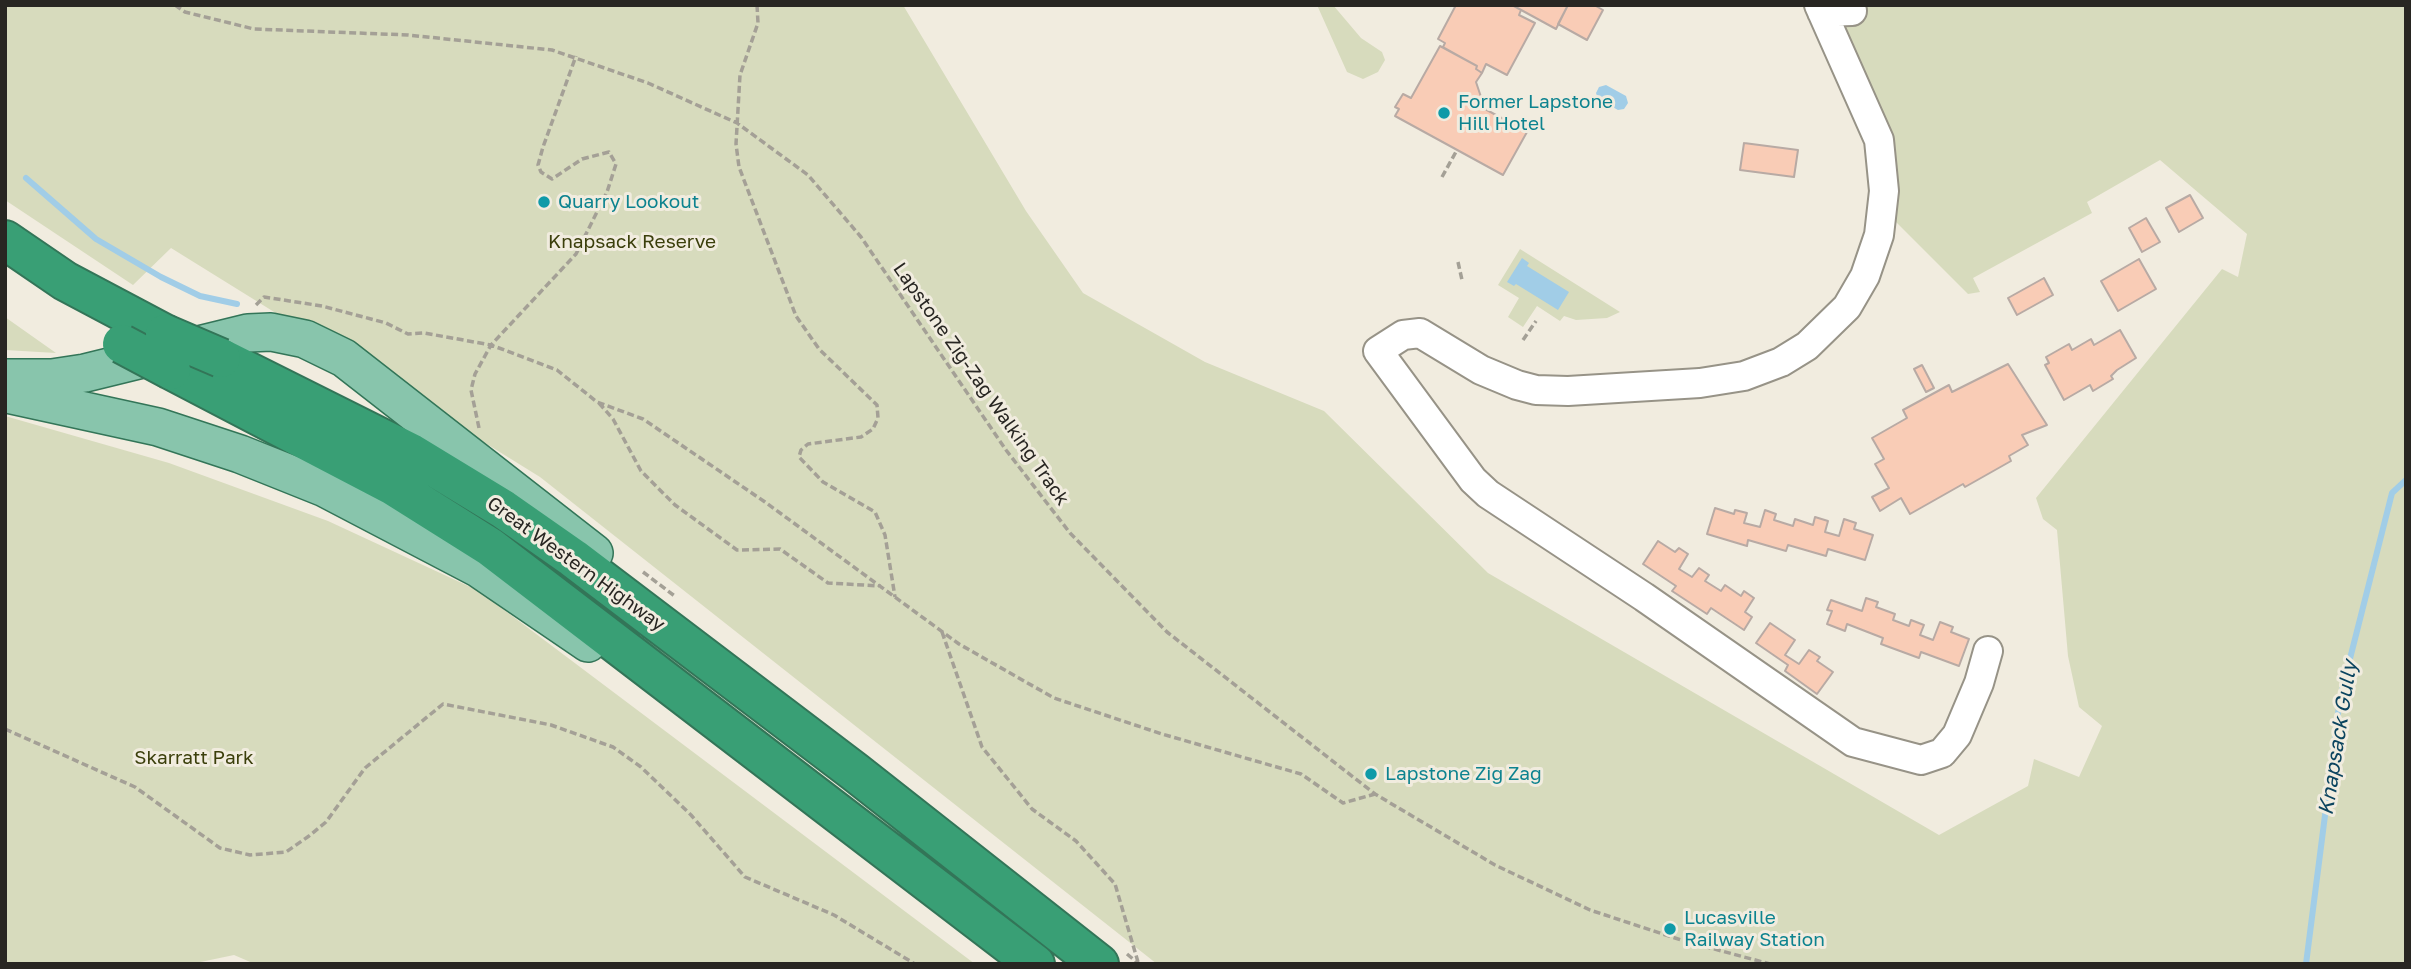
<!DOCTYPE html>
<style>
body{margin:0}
#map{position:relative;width:2411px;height:969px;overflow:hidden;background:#f1ecdf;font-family:"Golos Text",sans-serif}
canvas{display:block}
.frame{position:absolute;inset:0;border:7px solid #282622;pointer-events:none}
</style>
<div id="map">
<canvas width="2411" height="969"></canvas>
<div class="frame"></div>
</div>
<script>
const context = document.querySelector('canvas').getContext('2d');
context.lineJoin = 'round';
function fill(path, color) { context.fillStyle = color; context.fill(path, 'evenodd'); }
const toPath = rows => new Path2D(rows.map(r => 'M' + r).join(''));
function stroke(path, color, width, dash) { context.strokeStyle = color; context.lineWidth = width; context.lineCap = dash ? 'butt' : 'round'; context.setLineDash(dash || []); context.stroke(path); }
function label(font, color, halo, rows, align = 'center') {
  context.font = font + ' "Golos Text",sans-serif'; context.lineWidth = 6; context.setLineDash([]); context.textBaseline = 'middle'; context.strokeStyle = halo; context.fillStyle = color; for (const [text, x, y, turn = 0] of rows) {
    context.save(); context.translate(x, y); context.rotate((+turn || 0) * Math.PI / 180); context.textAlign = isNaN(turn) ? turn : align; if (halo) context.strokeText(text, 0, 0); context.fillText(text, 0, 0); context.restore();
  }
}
const green = toPath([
 [5,5,903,5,1026,211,1083,293,1205,362,1324,411,1488,573,1939,835,2028,786,2034,759,2079,777,2102,726,2079,707,2068,656,2057,530,2043,519,2036,498,2222,269,2238,277,2247,234,2160,160,2087,202,2092,213,1973,278,1980,292,1968,294,1894,220,1839,24,1854,5,2406,5,2406,964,1157,964,540,477,171,248,133,285,5,200],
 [1317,5,1333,5,1361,38,1382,52,1385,60,1378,72,1363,79,1347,72],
 [1520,249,1620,312,1607,318,1576,320,1564,316,1560,321,1537,306,1523,327,1508,317,1519,298,1498,285],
 [5,317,56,353,5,350],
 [5,416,169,463,328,521,479,591,975,964,255,964,234,955,191,964,5,964]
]);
const water = toPath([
 [1606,85,1626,96,1628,103,1624,109,1618,110,1598,99,1596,93,1599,87],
 [1522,258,1529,263,1527,266,1569,292,1558,310,1516,284,1514,286,1507,282]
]);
const stream = toPath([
 [26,178,96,239,161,277,200,296,237,304],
 [2306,964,2340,698,2392,493,2406,480]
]);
const building = toPath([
 [1456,5,1512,5,1521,10,1519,15,1535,23,1507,75,1486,64,1482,73,1476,69,1477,66,1443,47,1445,43,1438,39,1456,5],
 [1512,5,1568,5,1556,29,1512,5],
 [1568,5,1594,5,1603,10,1587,40,1558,24,1568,5],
 [1440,46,1477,66,1476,69,1482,73,1476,82,1485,109,1527,132,1503,175,1395,116,1399,109,1395,107,1403,94,1411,98,1440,46],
 [1744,143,1798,150,1794,177,1740,170,1744,143],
 [2190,195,2203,218,2179,232,2166,208,2190,195],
 [2146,218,2160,242,2142,252,2129,228,2146,218],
 [2139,259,2156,289,2118,311,2101,281,2139,259],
 [2044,278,2053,295,2017,315,2008,298,2044,278],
 [2120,330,2136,358,2117,370,2111,376,2113,379,2093,391,2090,385,2064,400,2045,365,2049,363,2046,357,2069,344,2072,350,2091,339,2094,345,2120,330],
 [2008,364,2047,425,2022,435,2028,445,2009,456,2011,461,1965,487,1963,484,1910,514,1901,498,1880,511,1872,497,1889,488,1875,464,1884,459,1872,438,1907,418,1903,410,1949,385,1952,392,2008,364],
 [1922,365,1934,388,1926,392,1914,369,1922,365],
 [1715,508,1734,514,1735,510,1747,513,1744,523,1760,527,1765,510,1776,514,1774,520,1793,526,1795,519,1813,525,1815,517,1828,521,1825,532,1839,536,1844,519,1856,523,1854,529,1873,535,1865,560,1828,549,1826,556,1788,545,1786,551,1748,540,1747,546,1707,534,1715,508],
 [1658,541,1675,552,1679,548,1688,554,1679,569,1692,577,1699,568,1709,575,1705,581,1721,591,1725,585,1741,596,1744,591,1754,598,1745,612,1752,617,1744,630,1711,608,1707,614,1672,591,1676,586,1643,564,1658,541],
 [1866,598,1878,602,1876,607,1895,614,1893,620,1909,626,1911,620,1924,625,1920,635,1933,640,1940,622,1953,627,1951,632,1969,639,1959,666,1921,652,1919,658,1881,644,1883,638,1847,624,1845,631,1827,624,1832,611,1827,610,1831,600,1862,611,1866,598],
 [1770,623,1795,640,1785,655,1799,664,1809,650,1820,657,1817,661,1833,672,1817,694,1785,671,1788,665,1756,643,1770,623]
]);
const path = toPath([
 [175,5,185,12,254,29,408,35,552,50,648,83,737,123,808,175,861,237,1006,450,1070,533,1167,632,1375,794,1495,865,1590,910,1681,940,1770,964],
 [757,5,758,23,740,75,736,144,739,167,796,316,819,349,877,405,878,418,873,429,861,437,808,444,801,450,799,457,823,482,875,512,885,535,895,597],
 [1442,177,1457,150],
 [1458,262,1462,280],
 [256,305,264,297,322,306,386,323,408,334,424,333,491,345,557,370,597,402,643,419,765,502,959,644,1054,698,1162,734,1301,774,1343,803,1375,794],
 [1523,340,1536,321],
 [599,403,613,419,641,471,675,505,737,550,780,549,828,583,881,586],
 [479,428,471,390,475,374,491,345,576,254,607,192,616,164,609,152,582,159,552,179,541,172,538,165,543,147,576,56],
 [643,572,676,597],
 [942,632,982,747,1032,809,1076,841,1115,884,1138,962],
 [5,729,135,787,220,848,250,855,286,852,309,836,326,822,365,768,443,704,551,725,613,747,641,767,691,815,745,877,834,915,915,964],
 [1127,954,1139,964]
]);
const minor = toPath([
 [1819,5,1879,140,1884,191,1879,235,1865,276,1847,307,1807,346,1781,362,1744,376,1700,383,1568,391,1536,390,1517,385,1481,370,1420,333,1403,335,1378,351,1473,480,1488,494,1644,597,1853,742,1921,760,1942,753,1957,735,1979,683,1988,651],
 [1822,12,1852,11]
]);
const major = toPath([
 [5,378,52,378,85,373,248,333,271,332,305,339,344,358,594,553],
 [7,394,158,427,240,454,325,488,478,568,588,643]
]);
const highway = toPath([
 [5,240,65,281,165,334],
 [221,358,411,453,503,509,573,558,855,772,1099,964],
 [171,370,393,486,490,547,1035,964]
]);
const highwayBridge = toPath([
 [165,334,221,358],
 [122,344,171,370]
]);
const markers = [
 [1444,113,7,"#0f9aa8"],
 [544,202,7,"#0f9aa8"],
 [1371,774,7,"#0f9aa8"],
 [1670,929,7,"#0f9aa8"]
];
const cultureNames = [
 ["Former Lapstone",1458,102],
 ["Hill Hotel",1458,124],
 ["Quarry Lookout",558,202],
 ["Lapstone Zig Zag",1385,774],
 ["Lucasville",1684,918],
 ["Railway Station",1684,940]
];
const parkNames = [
 ["Knapsack Reserve",632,242],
 ["Skarratt Park",194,758]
];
const streetNames = [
 ["Lapstone Zig-Zag Walking Track",981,384,55],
 ["Great Western Highway",576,564,36]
];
const waterNames = [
 ["Knapsack Gully",2338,738,-81]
];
fill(green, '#d7dbbd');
fill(water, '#a1cde7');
stroke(stream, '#a1cde7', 6);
fill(building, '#f9ccb6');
stroke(building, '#b8aaa4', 2);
stroke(minor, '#979387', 32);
stroke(major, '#337558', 40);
stroke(highway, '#337558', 42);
stroke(path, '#a4a096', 3.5, [7, 3.5]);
stroke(minor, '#fff', 28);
stroke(major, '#88c5ac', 37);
stroke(highway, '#399f75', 38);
stroke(highwayBridge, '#337558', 42, []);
stroke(highwayBridge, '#399f75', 38);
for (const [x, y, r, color] of markers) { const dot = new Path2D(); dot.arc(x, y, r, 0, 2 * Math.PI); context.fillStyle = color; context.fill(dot); stroke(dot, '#f1ecdf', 2.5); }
label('19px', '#0d838f', '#f1ecdf', cultureNames, 'left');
label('19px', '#3b3f0b', '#f1ecdf', parkNames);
label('19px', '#282622', '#f1ecdf', streetNames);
label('italic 21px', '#0b445f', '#f1ecdf', waterNames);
</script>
